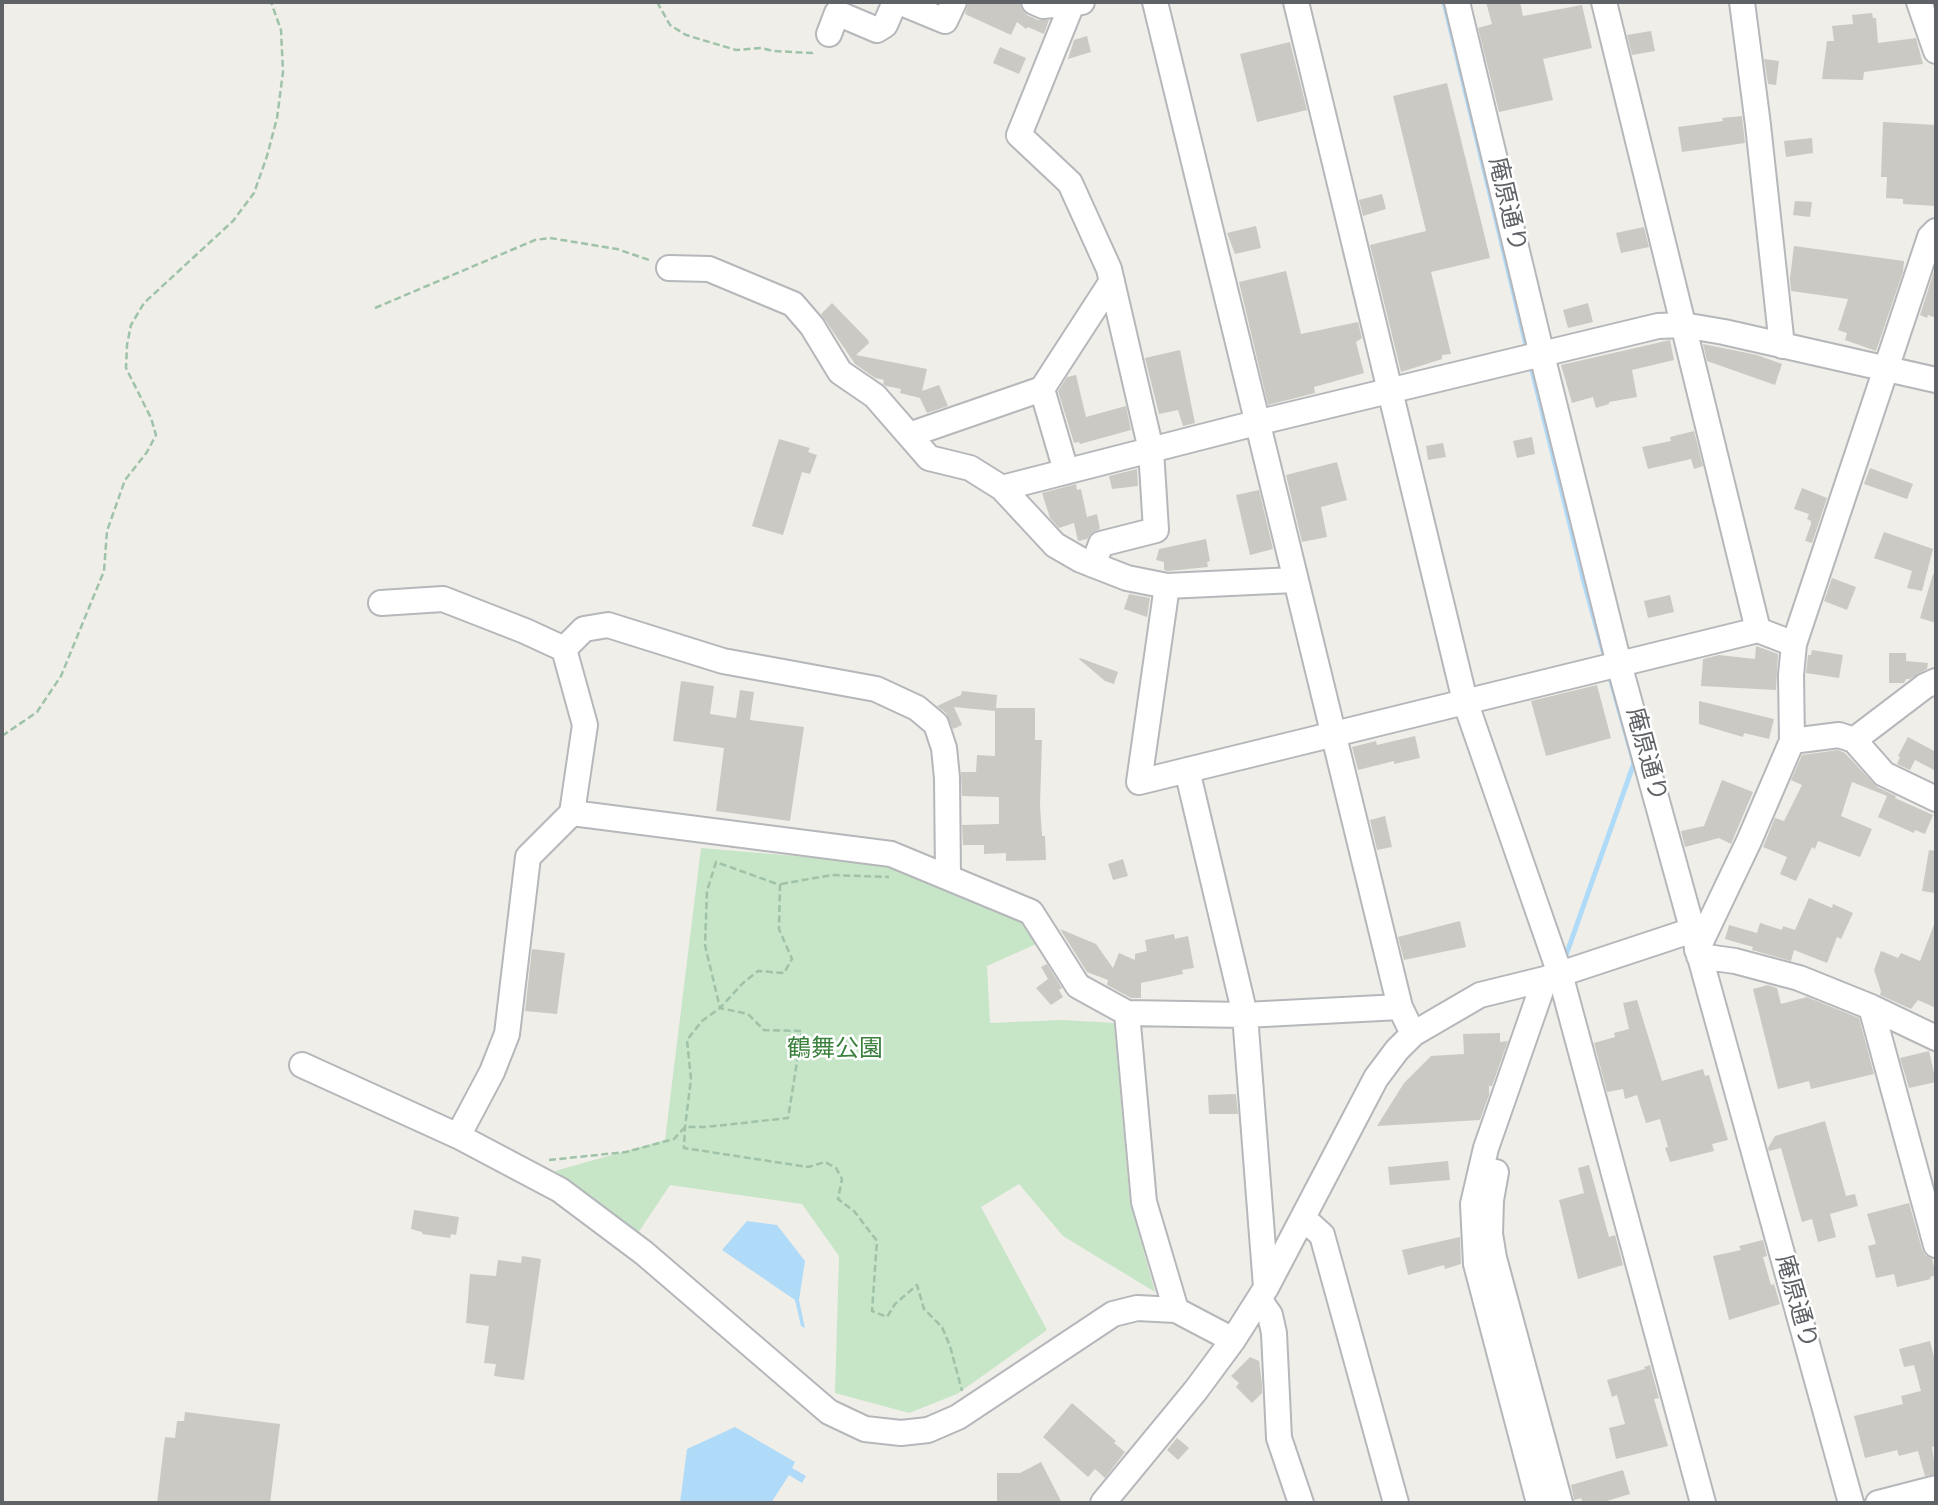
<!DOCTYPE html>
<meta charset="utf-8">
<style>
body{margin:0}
#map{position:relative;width:1938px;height:1505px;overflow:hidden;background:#f0eee8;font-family:"Nunito Sans",sans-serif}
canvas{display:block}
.frame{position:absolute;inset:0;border:4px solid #5f6266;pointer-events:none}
</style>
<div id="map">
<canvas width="1938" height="1505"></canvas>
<div class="frame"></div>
</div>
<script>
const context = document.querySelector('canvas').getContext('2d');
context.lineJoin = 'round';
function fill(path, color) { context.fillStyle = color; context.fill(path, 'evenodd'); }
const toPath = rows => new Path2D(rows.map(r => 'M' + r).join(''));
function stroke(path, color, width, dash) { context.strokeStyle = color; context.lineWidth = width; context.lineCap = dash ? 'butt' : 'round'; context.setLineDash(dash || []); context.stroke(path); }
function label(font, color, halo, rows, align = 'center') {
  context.font = font + ' "Nunito Sans","Noto Sans JP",sans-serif'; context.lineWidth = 5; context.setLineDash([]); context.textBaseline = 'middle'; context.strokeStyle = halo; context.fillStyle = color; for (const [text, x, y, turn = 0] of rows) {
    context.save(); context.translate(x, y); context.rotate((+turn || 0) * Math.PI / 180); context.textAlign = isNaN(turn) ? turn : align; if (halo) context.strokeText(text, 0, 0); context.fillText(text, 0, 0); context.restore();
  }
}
const green = toPath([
 [701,848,889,864,1025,923,1043,941,987,966,990,1023,1062,1020,1114,1023,1130,1202,1155,1292,1063,1236,1019,1184,981,1207,1047,1330,957,1394,909,1413,835,1393,839,1256,802,1204,670,1185,638,1233,555,1171,665,1140]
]);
const water = toPath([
 [747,1221,777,1225,805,1261,799,1300,805,1328,801,1326,795,1300,722,1250],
 [735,1427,795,1462,792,1468,806,1476,802,1483,789,1475,771,1503,680,1503,687,1449]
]);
const stream = toPath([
 [1444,2,1527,349],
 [1530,362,1584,582,1606,662],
 [1564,961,1634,763,1609,674]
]);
const building = toPath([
 [969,2,1019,2,1022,10,1027,15,1038,20,1049,20,1044,34,1028,27,1026,29,1017,22,1011,35,965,14],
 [1486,2,1520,2,1523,16,1582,5,1592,48,1543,59,1553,100,1499,112,1478,28,1492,24],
 [1872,13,1873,18,1876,18,1878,43,1916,38,1923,64,1864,72,1863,80,1822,79,1827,41,1834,41,1832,26,1853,24,1852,15],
 [1651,31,1655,51,1632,55,1627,35],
 [1087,36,1091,52,1068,59,1074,40],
 [1290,42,1307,110,1257,122,1240,54],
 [1000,47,1026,58,1019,74,993,63],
 [1764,59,1779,61,1776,85,1768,84],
 [1447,83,1490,258,1431,272,1451,354,1442,355,1442,359,1401,372,1370,245,1426,231,1393,96],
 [1742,116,1745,143,1682,152,1678,127,1723,121,1722,118],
 [1883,122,1936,125,1936,206,1903,204,1903,199,1886,198,1887,177,1881,177],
 [1812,138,1813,153,1786,157,1784,141],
 [1382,194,1386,209,1363,216,1359,200],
 [1795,201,1812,202,1810,217,1793,215],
 [1256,226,1261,248,1235,254,1227,233],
 [1644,227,1649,247,1621,253,1616,233],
 [1794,246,1904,261,1903,272,1876,351,1845,340,1847,333,1838,330,1848,299,1791,291,1790,278],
 [1936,265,1936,318,1928,315,1927,318,1920,315],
 [1286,271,1301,334,1358,322,1362,338,1356,342,1364,373,1314,387,1315,393,1268,405,1239,282],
 [832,303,868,340,869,343,856,355,927,369,922,391,939,385,948,406,927,413,920,398,900,393,901,389,886,386,883,384,884,380,875,378,855,364,821,314],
 [1588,303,1593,322,1568,328,1563,310],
 [1670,340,1674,360,1632,370,1637,397,1609,402,1609,404,1596,408,1593,397,1572,403,1561,365],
 [1703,344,1757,355,1782,364,1775,385,1707,361],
 [1180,350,1195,423,1183,426,1178,410,1159,414,1145,358],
 [1076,375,1086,417,1126,406,1131,430,1080,444,1079,442,1074,443,1058,391,1067,377],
 [1694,431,1703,466,1694,469,1691,459,1648,469,1642,447,1671,441,1670,437],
 [1532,437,1535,454,1517,458,1513,441],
 [779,439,810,448,808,452,817,455,810,474,802,472,783,535,752,526],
 [1443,443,1446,457,1428,460,1426,446],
 [1337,462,1347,500,1321,507,1327,537,1302,542,1286,475],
 [1870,468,1913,484,1907,499,1864,484],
 [1137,469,1138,486,1112,489,1109,476],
 [1076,484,1077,490,1081,489,1087,517,1097,514,1100,529,1092,533,1087,539,1078,541,1074,523,1059,528,1050,518,1042,493],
 [1802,488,1827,498,1812,543,1805,541,1811,524,1811,521,1807,519,1809,514,1794,509],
 [1259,490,1273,549,1250,555,1236,495],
 [1884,532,1933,549,1922,591,1907,588,1912,571,1874,558],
 [1206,539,1210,561,1207,562,1208,567,1168,571,1164,570,1164,562,1156,560,1159,549],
 [1933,574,1936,575,1936,623,1920,618],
 [1832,578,1856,587,1847,610,1824,601],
 [1129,594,1150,598,1147,617,1124,609],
 [1670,595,1674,612,1648,618,1644,601],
 [1756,646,1778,654,1776,690,1701,686,1703,659,1719,655,1755,659],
 [1812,650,1843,655,1839,678,1806,673,1808,655,1811,655],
 [1889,653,1906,653,1906,661,1928,663,1927,669,1910,679,1906,679,1904,683,1889,683],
 [1080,658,1118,672,1114,684,1105,681,1079,659],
 [681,681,714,686,710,714,736,718,740,690,754,692,750,720,804,727,790,821,716,811,724,748,673,741],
 [1597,685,1611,738,1546,756,1531,701],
 [962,691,997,695,996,708,1035,708,1035,740,1042,740,1040,805,1042,836,1045,836,1046,860,1006,861,1006,853,984,854,984,845,963,845,962,825,999,824,999,797,962,796,961,772,976,772,977,755,995,756,995,711,954,707,962,725,953,729,946,713,937,706,961,695],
 [1699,701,1774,719,1769,739,1744,733,1743,737,1699,724],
 [1415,736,1420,758,1394,764,1394,761,1358,770,1352,747,1376,741,1377,745],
 [1908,737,1936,752,1936,771,1915,760,1910,770,1897,764,1900,757,1898,756],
 [1838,750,1845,753,1877,787,1896,796,1895,798,1933,815,1925,834,1915,830,1914,833,1878,817,1887,796,1852,782,1841,816,1872,829,1860,857,1818,841,1815,849,1812,847,1796,881,1780,874,1787,857,1763,847,1775,818,1784,821,1802,785,1791,780,1802,755],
 [1722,780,1753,792,1731,844,1719,838,1685,847,1681,831,1704,826],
 [1385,816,1392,847,1377,850,1370,820],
 [1929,850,1936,851,1935,893,1922,891],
 [1123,859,1128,876,1113,880,1108,864],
 [1809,898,1832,908,1833,904,1853,913,1841,939,1837,937,1827,963,1794,950,1791,961,1752,950,1753,947,1725,939,1729,925,1757,933,1760,923,1782,930,1783,926,1795,930],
 [1460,921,1466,947,1404,960,1398,937],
 [1935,922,1936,1008,1918,1000,1911,1009,1880,995,1881,991,1874,970,1881,951,1898,958,1901,953,1920,961],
 [1060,929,1096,944,1113,968,1119,953,1135,960,1135,954,1147,951,1145,940,1174,934,1175,939,1188,936,1194,968,1182,970,1183,974,1141,983,1141,998,1131,998,1107,985,1108,980,1087,972],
 [532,949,565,953,557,1014,525,1011],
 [1047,964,1062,988,1059,990,1063,997,1051,1005,1036,988,1048,979,1041,967],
 [1768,985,1777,988,1781,1004,1807,997,1859,1018,1874,1074,1811,1089,1809,1081,1778,1089,1753,989],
 [1637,1000,1662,1081,1703,1069,1705,1076,1709,1075,1728,1140,1712,1144,1714,1151,1670,1162,1665,1148,1668,1147,1660,1119,1646,1123,1637,1095,1625,1099,1623,1089,1607,1092,1594,1043,1615,1037,1614,1033,1629,1029,1623,1003],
 [1500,1033,1500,1042,1508,1041,1492,1086,1489,1086,1489,1095,1480,1120,1377,1126,1404,1083,1431,1056,1464,1054,1463,1034],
 [1929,1051,1936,1082,1909,1088,1900,1058],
 [1236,1094,1238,1114,1209,1114,1208,1095],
 [1825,1121,1846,1196,1855,1194,1858,1206,1830,1214,1836,1237,1818,1242,1812,1219,1802,1222,1781,1148,1769,1151,1768,1148,1775,1136],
 [1448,1161,1450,1180,1390,1185,1388,1167],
 [1589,1165,1609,1237,1615,1235,1623,1265,1578,1279,1559,1200,1584,1193,1578,1168],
 [1909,1203,1922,1249,1925,1255,1932,1259,1936,1275,1930,1277,1931,1279,1897,1287,1894,1274,1876,1278,1868,1246,1876,1244,1867,1214],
 [414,1210,459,1217,456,1235,451,1234,450,1238,422,1234,422,1232,411,1229],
 [1460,1237,1461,1264,1445,1269,1444,1265,1408,1275,1402,1250],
 [1763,1240,1767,1256,1763,1257,1771,1285,1774,1284,1780,1304,1729,1320,1713,1256,1741,1250,1739,1246],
 [522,1256,541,1259,524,1380,494,1376,496,1364,484,1363,489,1326,466,1323,470,1274,496,1276,498,1260,521,1263],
 [1930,1341,1936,1365,1936,1446,1932,1447,1936,1474,1925,1476,1918,1451,1899,1456,1897,1450,1865,1458,1854,1416,1903,1404,1901,1396,1921,1391,1914,1365,1904,1367,1899,1349],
 [1250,1357,1259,1361,1262,1384,1262,1393,1252,1403,1236,1387,1239,1383,1231,1376],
 [1650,1365,1659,1398,1654,1399,1668,1446,1616,1459,1609,1428,1625,1424,1617,1395,1612,1397,1607,1380,1645,1369,1644,1367],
 [1072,1403,1116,1441,1114,1443,1125,1452,1105,1478,1095,1469,1088,1477,1043,1437],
 [185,1412,280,1424,270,1503,157,1503,165,1437,175,1438,177,1421,184,1421],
 [1177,1438,1189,1448,1178,1460,1167,1450],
 [1041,1462,1062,1503,997,1503,997,1473,1020,1473],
 [1623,1470,1630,1494,1600,1503,1583,1503,1581,1498,1574,1500,1571,1485]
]);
const path = toPath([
 [657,2,670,25,686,35,736,50,761,48,773,51,812,53,816,51],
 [375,308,535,240,550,238,617,249,652,261],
 [2,736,37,712,61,676,104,571,107,531,125,480,147,452,156,435,151,418,126,368,127,345,131,325,144,303,233,221,254,193,267,156,277,118,283,72,281,30,271,2],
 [781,884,832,875,889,877],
 [549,1160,626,1152,674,1139,685,1127,706,1127,788,1118,802,1031,764,1030,748,1014,720,1008,705,945,707,891,716,862,780,885,779,929,792,959,784,973,758,971,743,983,720,1008,702,1021,687,1040,691,1079,685,1127,684,1148,808,1167,825,1162,836,1168,842,1179,838,1199,854,1211,877,1241,872,1311,887,1317,895,1304,917,1285,924,1309,942,1327,950,1346,962,1391]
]);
const minor = toPath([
 [899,2,945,21,954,2],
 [1034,2,1043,6,1082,2],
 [1155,2,1400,1007,1413,1034],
 [1296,2,1465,701,1560,974,1703,1503],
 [1457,2,1542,355,1619,664,1851,1503],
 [1604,2,1758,630],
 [1742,2,1758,125,1782,346],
 [1919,2,1936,51],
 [1072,4,1019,135,1070,183,1109,269,1151,450,1156,530,1101,544,1093,565],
 [829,34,837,13,877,30,885,25,895,2],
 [669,268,709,269,793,304,812,326,840,372,875,396,929,458,970,468,1002,488,1055,545,1081,560,1127,578,1167,586,1294,580],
 [1042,389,1066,471],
 [909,435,1042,389,1112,281],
 [1002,488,1256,423,1658,326,1683,325,1724,332,1936,380],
 [1167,586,1139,782,1758,630,1794,644],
 [381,603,443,599,525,631,564,649,584,629,608,625,723,661,876,689,917,708,936,724,944,748,947,778,948,877],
 [564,649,585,725,572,813],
 [1854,740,1925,686,1936,681],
 [1792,741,1839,735,1854,740,1884,774,1936,799],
 [1187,770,1245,1015,1266,1287],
 [1697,950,1749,841,1792,741,1791,675,1794,644,1930,237,1936,231],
 [1699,956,1735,961,1799,978,1871,1007,1936,1038],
 [1871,1007,1936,1245],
 [1127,1013,1144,1202,1176,1310],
 [302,1065,458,1136,560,1190,644,1253,829,1412,865,1429,901,1433,928,1430,958,1417,1113,1314,1137,1308,1176,1310,1233,1340],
 [458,1136,492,1072,507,1034,528,857,572,813,891,854,1031,912,1078,986,1127,1013,1245,1015,1400,1007],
 [1496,1172,1491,1200,1490,1234,1494,1258,1560,1503],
 [1303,1218,1322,1235,1396,1503],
 [1259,1299,1270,1315,1274,1333,1279,1438,1301,1503],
 [1103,1503,1196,1390,1233,1340,1266,1288,1376,1078,1397,1050,1413,1034,1480,995,1545,979,1693,930],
 [1539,1503,1476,1264,1473,1204,1486,1148,1545,979],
 [1878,1503,1936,1488]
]);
const streetNames = [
 ["庵原通り",1506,205,77],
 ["庵原通り",1645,755,75],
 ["庵原通り",1795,1302,74]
];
const parkNames = [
 ["鶴舞公園",835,1050]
];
fill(green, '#c7e5c7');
fill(water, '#afdaf8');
stroke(stream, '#afdaf8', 5);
fill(building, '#cbc9c4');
stroke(minor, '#b5b7bb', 28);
stroke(path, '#9fc3a8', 2.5, [7, 3.5]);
stroke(minor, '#fff', 24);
label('24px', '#5f6266', '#fff', streetNames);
label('24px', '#3c803e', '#fff', parkNames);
</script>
